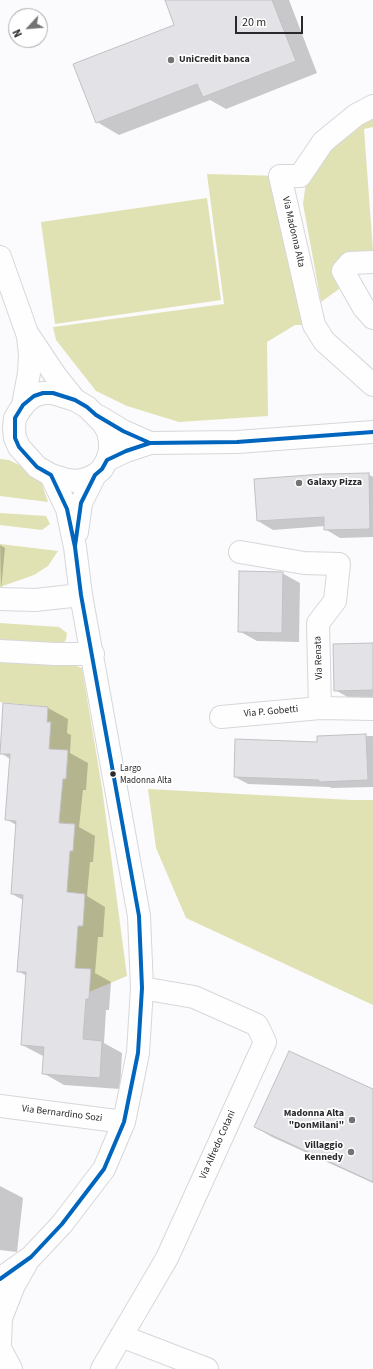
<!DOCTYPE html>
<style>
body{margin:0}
#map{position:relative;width:373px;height:1369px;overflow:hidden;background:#fbfafd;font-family:"Source Sans 3",sans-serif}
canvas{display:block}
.north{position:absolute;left:8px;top:8px;width:40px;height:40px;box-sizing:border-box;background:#fff;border:1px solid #aaa9aa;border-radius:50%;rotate:244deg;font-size:11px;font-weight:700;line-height:16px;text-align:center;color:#2a282b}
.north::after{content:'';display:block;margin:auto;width:14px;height:18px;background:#737274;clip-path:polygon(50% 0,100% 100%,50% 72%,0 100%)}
.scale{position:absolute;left:235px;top:16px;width:68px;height:18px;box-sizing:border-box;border:2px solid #2a282b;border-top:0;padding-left:5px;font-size:12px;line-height:14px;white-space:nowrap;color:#2a282b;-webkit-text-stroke:3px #fff;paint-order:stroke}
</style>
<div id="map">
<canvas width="373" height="1369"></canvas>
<div class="north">N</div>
<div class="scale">20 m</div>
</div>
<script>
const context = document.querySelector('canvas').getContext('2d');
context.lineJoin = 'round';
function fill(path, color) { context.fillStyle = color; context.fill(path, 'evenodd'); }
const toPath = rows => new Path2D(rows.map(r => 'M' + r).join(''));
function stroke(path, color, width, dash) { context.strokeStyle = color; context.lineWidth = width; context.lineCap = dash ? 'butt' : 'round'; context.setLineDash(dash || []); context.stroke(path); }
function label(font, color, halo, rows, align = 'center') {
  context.font = font + ' "Source Sans 3",sans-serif'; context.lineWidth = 3.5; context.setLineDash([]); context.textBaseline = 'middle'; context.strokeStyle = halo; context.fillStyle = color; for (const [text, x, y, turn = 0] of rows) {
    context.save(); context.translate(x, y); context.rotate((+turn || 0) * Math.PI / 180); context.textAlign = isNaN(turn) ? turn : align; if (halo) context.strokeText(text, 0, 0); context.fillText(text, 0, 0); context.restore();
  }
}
const green = toPath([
 [373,115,373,127,364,129,373,251,334,273,339,289,321,302,303,204,306,182,325,150],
 [207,174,280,176,314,325,295,325,267,342,268,416,179,422,127,406,96,391,56,340,53,327,224,304],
 [207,198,221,300,55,324,41,222],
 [0,459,9,460,27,469,42,484,48,502,0,496],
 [0,513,46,516,50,524,42,530,0,525],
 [0,544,58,551,48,566,34,575,0,587],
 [0,623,59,627,67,633,66,640,61,645,0,641],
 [0,660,67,663,82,668,102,788,127,976,89,992,91,969,75,968,78,926,83,926,85,894,67,892,64,851,73,851,75,824,55,822,59,778,66,779,68,751,49,749,51,723,47,722,48,707,0,702],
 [148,789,352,800,373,800,373,1005,186,918,156,848]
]);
const shadow = toPath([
 [166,0,289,0,317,73,226,109,210,100,119,135,97,122,176,26],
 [368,474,373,477,373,537,340,538,325,529,325,526,273,530,258,521],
 [0,540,0,545,5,548,1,590],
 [282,573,300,583,299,642,257,641,239,631],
 [373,644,373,700,353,700,335,690],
 [4,704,48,708,68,719,67,733,71,735,70,753,88,763,86,790,83,790,79,827,95,836,93,862,90,862,87,896,105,907,103,937,98,937,95,973,111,982,109,1010,106,1010,104,1043,122,1053,120,1089,64,1085,43,1073,45,1057,22,1045,27,976,18,971,23,900,12,894,16,825,6,819,10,759,1,753],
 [373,736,373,787,332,788,329,787,248,784,235,777,318,743,318,737],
 [373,1090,373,1183,272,1137,255,1127],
 [0,1186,23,1198,17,1252,0,1250]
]);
const building = toPath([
 [165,0,272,0,296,61,203,97,197,84,96,123,73,64,174,25,165,0],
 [369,473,370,529,324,530,324,517,257,521,254,479,323,474,369,473],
 [239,571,283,572,282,633,238,632,239,571],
 [373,643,373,690,334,691,333,644,373,643],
 [3,703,48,707,47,722,51,722,49,749,68,750,66,779,63,779,59,823,75,824,73,851,70,851,67,892,85,894,83,926,78,926,75,968,91,969,89,999,86,999,83,1039,102,1041,100,1078,42,1074,44,1047,21,1045,26,972,17,972,23,895,11,894,16,821,5,820,10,754,0,754,3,703],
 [366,734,368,780,319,782,319,780,234,777,235,739,317,742,317,736,366,734],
 [289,1051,373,1089,373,1182,254,1127,289,1051]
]);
const minor = toPath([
 [373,106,356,115,323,142,300,176,280,176,314,325,324,341,373,385],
 [0,257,27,333,55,375,75,400],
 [373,262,350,263,343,271,364,308,373,318],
 [43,393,53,393,75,400,87,407,103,423,108,432,110,441,110,451,107,460,102,469,95,475,86,479,77,481,67,480,51,475,37,467,19,447,15,438,14,428,15,418,20,410,26,402,34,396,43,393],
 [23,405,29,373,30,355,28,336],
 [98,416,123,431,150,443],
 [107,460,126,451,150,443,237,442,373,432],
 [77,532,81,503,95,475],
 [240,552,304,563,339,564,335,601,318,623,320,708,373,709],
 [0,599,35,600,81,595],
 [0,651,55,654,93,654],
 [221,717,320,708],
 [0,1106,124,1122],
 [0,1279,31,1257,62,1224,104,1169,124,1122,138,1053,142,988,139,916,81,595,75,547,67,509,51,475],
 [121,1336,207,1369],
 [0,1343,1,1318,14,1285,26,1264],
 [0,1348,11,1369],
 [102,1369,167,1258,265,1042,257,1025,194,997,142,988]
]);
const bus1 = toPath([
 [75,546,81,503,95,475,102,469,107,460,126,451,150,443,171,443],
 [0,1279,31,1257,62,1224,104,1169,124,1122,138,1053,142,988,139,916,81,595,75,547,67,509,51,475,37,467,19,447,15,438,15,418,23,405,34,396,43,393,53,393,75,400,87,407,96,415,123,431,150,443,237,442,373,432]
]);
const markers = [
 [171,60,4,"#737274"],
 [299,483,4,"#737274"],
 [113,774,3.5,"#2a282b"],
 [352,1120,4,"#737274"],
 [351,1152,4,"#737274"]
];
const busNames = [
 ["Largo",120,769],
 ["Madonna Alta",120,781]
];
const poiNames = [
 ["UniCredit banca",179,60],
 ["Galaxy Pizza",307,483],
 ["Madonna Alta",344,1114,"right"],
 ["\"DonMilani\"",344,1126,"right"],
 ["Villaggio",343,1146,"right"],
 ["Kennedy",343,1158,"right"]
];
const streetNames = [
 ["Via Madonna Alta",293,232,77],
 ["Via Renata",319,658,-92],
 ["Via P. Gobetti",271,712,-5],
 ["Via Bernardino Sozi",62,1114,7],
 ["Via Alfredo Cotani",218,1145,-66]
];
fill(green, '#e1e2b3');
fill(shadow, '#0003');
fill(building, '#e3e2e6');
stroke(building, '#c1c0c3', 1);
stroke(minor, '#d7d6d9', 24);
stroke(minor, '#fefeff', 22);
stroke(bus1, '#0065bd', 4);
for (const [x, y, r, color] of markers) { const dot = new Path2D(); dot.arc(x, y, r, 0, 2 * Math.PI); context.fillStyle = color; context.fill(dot); stroke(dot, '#fff', 1.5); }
label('9px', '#2a282b', '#fff', busNames, 'left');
label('bold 10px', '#2a282b', '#fff', poiNames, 'left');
label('10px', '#2a282b', '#fff', streetNames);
</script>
